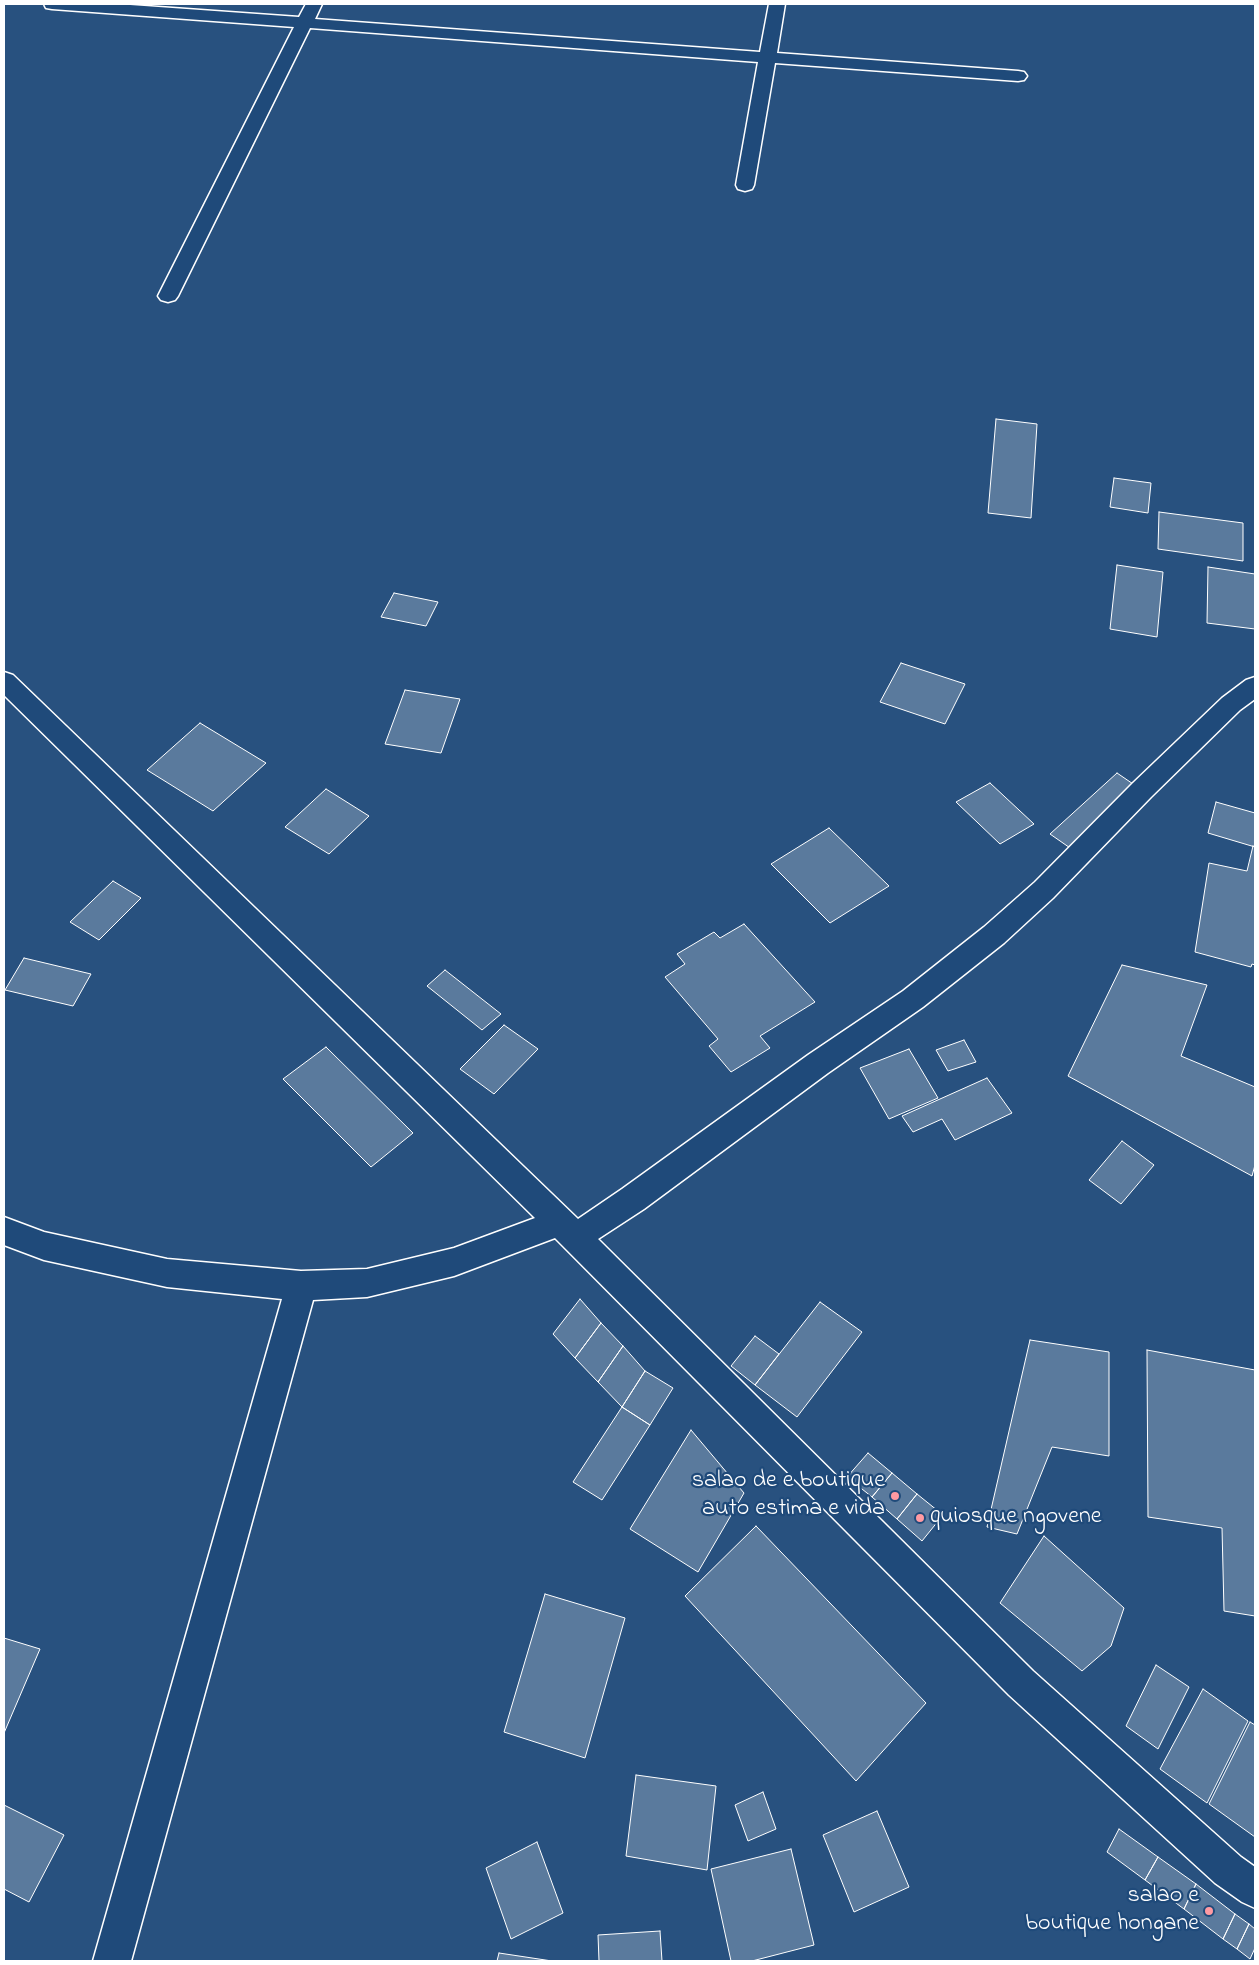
<!DOCTYPE html>
<style>
body{margin:0}
#map{position:relative;width:1259px;height:1965px;overflow:hidden;background:#28517f;font-family:"Indie Flower",sans-serif}
canvas{display:block}
.frame{position:absolute;inset:0;border:5px solid #fff;pointer-events:none}
</style>
<div id="map">
<canvas width="1259" height="1965"></canvas>
<div class="frame"></div>
</div>
<script>
const context = document.querySelector('canvas').getContext('2d');
context.lineJoin = 'round';
function fill(path, color) { context.fillStyle = color; context.fill(path, 'evenodd'); }
const toPath = rows => new Path2D(rows.map(r => 'M' + r).join(''));
function stroke(path, color, width, dash) { context.strokeStyle = color; context.lineWidth = width; context.lineCap = dash ? 'butt' : 'round'; context.setLineDash(dash || []); context.stroke(path); }
function label(font, color, halo, rows, align = 'center') {
  context.font = font + ' "Indie Flower",sans-serif'; context.lineWidth = 4.5; context.setLineDash([]); context.textBaseline = 'middle'; context.strokeStyle = halo; context.fillStyle = color; for (const [text, x, y, turn = 0] of rows) {
    context.save(); context.translate(x, y); context.rotate((+turn || 0) * Math.PI / 180); context.textAlign = isNaN(turn) ? turn : align; if (halo) context.strokeText(text, 0, 0); context.fillText(text, 0, 0); context.restore();
  }
}
const building = toPath([
 [996,419,1037,424,1031,518,988,513,996,419],
 [1114,478,1151,483,1148,513,1110,507,1114,478],
 [1159,512,1243,523,1243,561,1158,549,1159,512],
 [1117,565,1163,572,1157,637,1110,629,1117,565],
 [1208,567,1255,574,1255,629,1207,623,1208,567],
 [394,593,438,602,426,626,381,617,394,593],
 [901,663,965,684,945,724,880,702,901,663],
 [405,690,460,699,441,753,385,744,405,690],
 [200,723,266,763,213,811,147,770,200,723],
 [1117,773,1139,788,1073,850,1050,834,1117,773],
 [990,783,1034,824,1000,844,956,802,990,783],
 [326,789,369,816,329,854,285,827,326,789],
 [1216,802,1255,813,1255,847,1208,833,1216,802],
 [829,828,889,886,830,923,771,864,829,828],
 [1253,846,1255,847,1255,965,1252,964,1251,967,1195,952,1209,863,1247,871,1253,846],
 [113,881,141,898,99,940,70,922,113,881],
 [744,924,815,1002,760,1036,770,1048,731,1072,709,1046,718,1039,665,977,685,964,677,954,714,932,720,938,744,924],
 [24,958,91,974,73,1006,5,990,24,958],
 [1122,965,1207,985,1181,1056,1255,1087,1255,1165,1252,1176,1068,1076,1122,965],
 [445,970,501,1014,482,1030,427,986,445,970],
 [504,1025,538,1049,494,1094,460,1069,504,1025],
 [964,1040,976,1062,948,1071,936,1050,964,1040],
 [326,1047,413,1133,371,1167,283,1079,326,1047],
 [909,1049,938,1098,889,1119,860,1068,909,1049],
 [987,1078,1012,1113,955,1140,942,1119,913,1132,902,1116,987,1078],
 [1122,1141,1154,1165,1121,1204,1089,1180,1122,1141],
 [580,1299,601,1323,575,1358,553,1334,580,1299],
 [820,1302,862,1332,797,1417,755,1385,820,1302],
 [601,1323,623,1346,598,1382,575,1358,601,1323],
 [755,1336,779,1354,755,1385,731,1366,755,1336],
 [1030,1340,1109,1352,1109,1456,1052,1447,1017,1534,987,1527,1030,1340],
 [623,1346,645,1371,622,1407,598,1382,623,1346],
 [1147,1350,1255,1370,1255,1616,1224,1611,1222,1528,1148,1517,1147,1350],
 [645,1371,673,1388,650,1425,622,1407,645,1371],
 [622,1407,650,1425,602,1500,573,1482,622,1407],
 [691,1430,744,1493,698,1572,630,1529,691,1430],
 [868,1453,892,1473,872,1497,847,1477,868,1453],
 [892,1473,917,1494,897,1519,872,1497,892,1473],
 [917,1494,943,1515,922,1541,897,1519,917,1494],
 [756,1526,926,1703,856,1781,685,1596,756,1526],
 [1044,1536,1124,1608,1111,1646,1082,1671,1000,1603,1044,1536],
 [545,1594,625,1618,585,1758,504,1732,545,1594],
 [4,1638,40,1649,4,1733,4,1638],
 [1156,1665,1189,1687,1158,1749,1126,1726,1156,1665],
 [1203,1689,1248,1721,1207,1803,1160,1769,1203,1689],
 [1250,1722,1255,1725,1255,1837,1209,1804,1250,1722],
 [636,1775,716,1786,707,1870,626,1856,636,1775],
 [763,1792,776,1829,748,1841,735,1805,763,1792],
 [4,1805,64,1835,29,1902,4,1889,4,1805],
 [877,1811,909,1887,854,1912,823,1835,877,1811],
 [1119,1829,1158,1857,1145,1880,1107,1852,1119,1829],
 [537,1842,563,1913,511,1939,486,1868,537,1842],
 [791,1849,814,1945,752,1961,731,1961,711,1869,791,1849],
 [1158,1857,1196,1884,1184,1909,1145,1880,1158,1857],
 [1196,1884,1235,1914,1223,1939,1184,1909,1196,1884],
 [1235,1914,1249,1924,1237,1949,1223,1939,1235,1914],
 [1249,1924,1255,1929,1255,1948,1250,1959,1237,1949,1249,1924],
 [660,1931,662,1961,599,1961,598,1935,660,1931],
 [499,1953,552,1961,497,1961,499,1953]
]);
const minor = toPath([
 [44,4,116,4,299,17,306,4,322,4,315,19,760,52,769,4,785,4,777,53,1018,71,1024,72,1027,76,1024,80,1018,81,775,63,754,185,752,189,745,191,738,189,736,185,758,62,310,28,178,296,175,300,168,302,161,300,158,296,294,27,52,9,46,8,44,4],
 [4,672,13,675,578,1219,622,1189,808,1055,903,991,984,927,1035,882,1133,783,1222,698,1246,680,1255,677,1255,699,1240,710,1151,797,1053,898,1004,943,923,1007,828,1073,644,1209,598,1239,1033,1671,1241,1857,1255,1867,1255,1908,1242,1902,1215,1883,1009,1695,555,1238,454,1276,367,1297,313,1300,131,1961,93,1961,282,1299,167,1287,44,1260,4,1245,4,1217,44,1232,167,1259,301,1271,367,1269,454,1248,535,1218,4,695,4,672]
]);
const markers = [
 [895,1496,5,"#ff9aa2"],
 [920,1518,5,"#ff9aa2"],
 [1209,1911,5,"#ff9aa2"]
];
const nearPoinames = [
 ["salao de e boutique",885,1482],
 ["auto estima e vida",885,1510],
 ["quiosque ngovene",930,1518,"left"],
 ["salao e",1199,1897],
 ["boutique hongane",1199,1925]
];
fill(building, '#5a7a9d');
stroke(building, '#fff', 1);
stroke(minor, '#fff', 3);
fill(minor, '#1f4a7a');
for (const [x, y, r, color] of markers) { const dot = new Path2D(); dot.arc(x, y, r, 0, 2 * Math.PI); context.fillStyle = color; context.fill(dot); stroke(dot, '#1f4a7a', 2); }
label('24px', '#fff', '#1f4a7a', nearPoinames, 'right');
</script>
